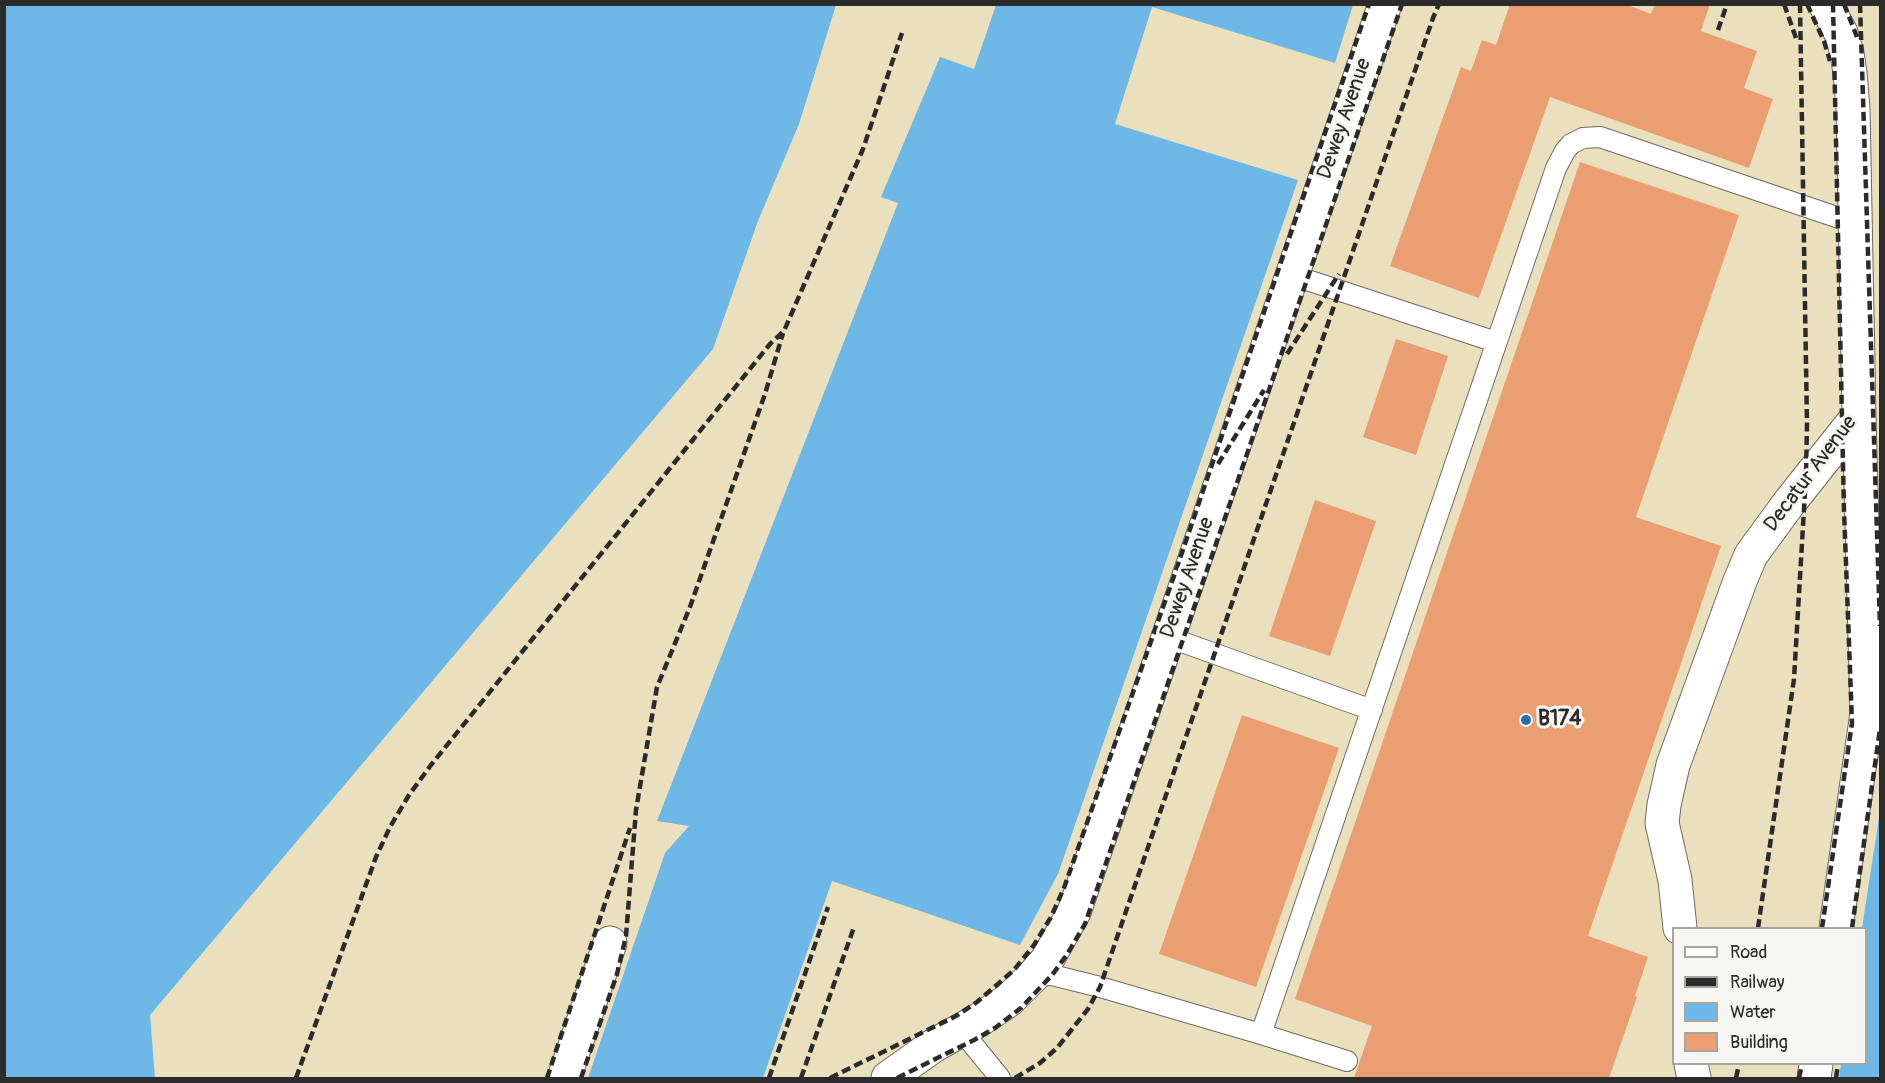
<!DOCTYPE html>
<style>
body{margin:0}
#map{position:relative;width:1885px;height:1083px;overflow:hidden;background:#ebe0be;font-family:Pangolin,sans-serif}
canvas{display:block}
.frame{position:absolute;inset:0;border:6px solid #2b2b2b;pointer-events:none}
.legend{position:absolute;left:1672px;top:927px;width:195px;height:138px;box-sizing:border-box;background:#f6f6f2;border:2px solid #a5a5a2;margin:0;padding:8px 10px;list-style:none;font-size:18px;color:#2b2b2b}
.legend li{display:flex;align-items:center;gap:12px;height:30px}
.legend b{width:30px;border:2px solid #a5a5a2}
</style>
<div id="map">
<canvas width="1885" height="1083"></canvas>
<div class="frame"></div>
<ul class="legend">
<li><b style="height:8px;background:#fff"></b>Road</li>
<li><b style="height:8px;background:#2b2b2b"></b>Railway</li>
<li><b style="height:16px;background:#6db8e6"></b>Water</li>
<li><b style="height:16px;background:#ec9e73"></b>Building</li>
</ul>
</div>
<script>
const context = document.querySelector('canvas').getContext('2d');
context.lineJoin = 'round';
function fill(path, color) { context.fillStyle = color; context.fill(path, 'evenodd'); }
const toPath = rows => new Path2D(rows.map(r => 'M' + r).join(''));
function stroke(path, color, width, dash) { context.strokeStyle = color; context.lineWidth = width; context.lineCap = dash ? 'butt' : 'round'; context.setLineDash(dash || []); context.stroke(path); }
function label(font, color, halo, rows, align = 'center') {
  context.font = font + ' Pangolin,sans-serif'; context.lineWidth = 6; context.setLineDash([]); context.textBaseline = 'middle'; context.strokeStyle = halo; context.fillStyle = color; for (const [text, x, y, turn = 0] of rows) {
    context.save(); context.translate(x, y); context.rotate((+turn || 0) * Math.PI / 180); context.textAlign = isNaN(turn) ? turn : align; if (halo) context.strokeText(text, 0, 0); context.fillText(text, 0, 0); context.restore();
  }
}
const water = toPath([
 [5,4,836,5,799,124,758,221,713,349,150,1015,155,1078,5,1078],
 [996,5,1353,5,1335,63,1152,7,1115,124,1298,180,1058,874,1020,945,832,881,763,1078,588,1078,665,853,689,826,657,821,898,203,881,197,940,57,974,69],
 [1880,811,1880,1078,1839,1078,1841,1064,1866,1064,1866,928,1862,928]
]);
const building = toPath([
 [1510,4,1625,4,1651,14,1655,4,1710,4,1701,31,1757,51,1744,88,1773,99,1749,168,1550,97,1479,298,1390,266,1461,67,1471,71,1482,40,1496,45],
 [1580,162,1739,215,1636,517,1721,546,1588,936,1648,957,1635,996,1637,997,1609,1078,1354,1078,1372,1026,1295,999],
 [1396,339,1448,356,1416,455,1363,437],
 [1315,500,1376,521,1330,656,1269,636],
 [1242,715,1339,748,1256,987,1159,954]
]);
const lane = toPath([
 [1292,275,1496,342],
 [1168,637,1372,710],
 [1034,975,1052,975,1100,987,1261,1034,1556,168,1565,151,1571,144,1583,138,1600,137,1854,223],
 [961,1030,1000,1078],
 [1261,1034,1347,1061]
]);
const street = toPath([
 [1680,928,1675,880,1662,823,1664,805,1673,765,1740,581,1751,555,1789,503,1859,415,1853,108,1850,73,1847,53,1841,33,1825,4],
 [1836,928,1867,713,1859,415],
 [1691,1064,1694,1078],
 [564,1078,610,943],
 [888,1078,933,1046,979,1020,1009,1000,1034,975,1047,960,1074,912,1385,4],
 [1814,1078,1816,1064]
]);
const rail = toPath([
 [1784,4,1796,38],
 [1807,4,1824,41,1830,61],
 [1844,4,1857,37],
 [1860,4,1880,626],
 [1718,30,1727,4],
 [1287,354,1339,274],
 [1218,464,1264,390],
 [1758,928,1794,679,1806,475,1807,424,1800,4],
 [1822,928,1852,723,1844,510,1833,4],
 [1852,928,1880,729],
 [296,1078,376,857,390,827,409,795,431,765,770,344,784,331,863,149,902,33],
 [547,1078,630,828],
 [581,1078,617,974,626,936,636,810,657,687,690,607,765,394,783,333],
 [769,1078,828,907],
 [801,1078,854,927],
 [830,1078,956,1016,977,1002,1014,970,1034,945,1051,917,1064,888,1174,576,1369,4],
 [897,1078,974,1040,995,1028,1021,1008,1052,975,1066,956,1085,924,1402,4],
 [1015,1078,1040,1063,1057,1048,1088,1009,1100,987,1433,18,1439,4],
 [1736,1078,1739,1064],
 [1799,1078,1802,1064],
 [1836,1078,1838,1064]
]);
const markers = [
 [1526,720,6,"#1f6fb2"]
];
const streetNames = [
 ["Dewey Avenue",1345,119,-71],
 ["Decatur Avenue",1811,474,-53],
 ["Dewey Avenue",1188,578,-71]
];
const poiNames = [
 ["B174",1538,720]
];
fill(water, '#6db8e6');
fill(building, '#ec9e73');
stroke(lane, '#6e6a5e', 22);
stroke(street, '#6e6a5e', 35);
stroke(lane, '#fff', 20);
stroke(street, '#fff', 33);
stroke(rail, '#2b2b2b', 4.5, [9, 4.5]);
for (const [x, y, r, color] of markers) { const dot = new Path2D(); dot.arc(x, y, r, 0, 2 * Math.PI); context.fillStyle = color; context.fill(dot); stroke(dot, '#f6f6f2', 2); }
label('21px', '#2b2b2b', '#f6f6f2', streetNames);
label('bold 21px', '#2b2b2b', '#f6f6f2', poiNames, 'left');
</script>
